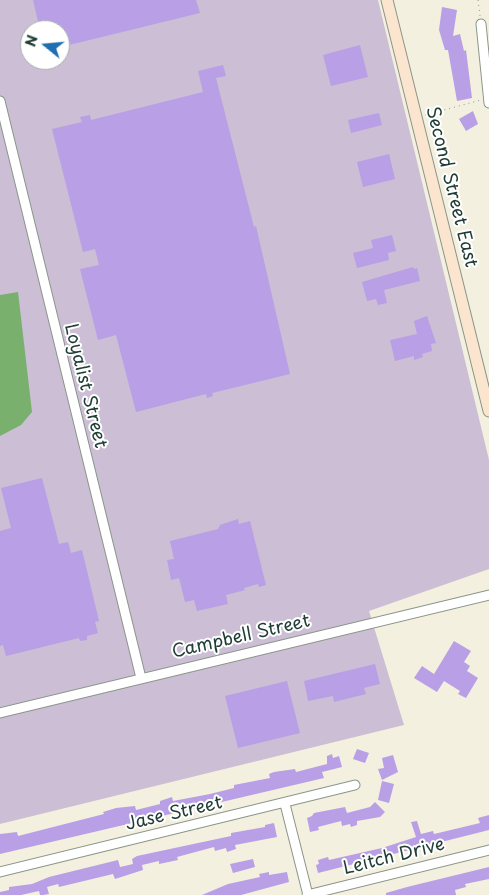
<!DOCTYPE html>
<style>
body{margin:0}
#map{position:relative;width:489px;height:895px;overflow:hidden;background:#f4f0df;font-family:"Playpen Sans",sans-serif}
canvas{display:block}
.north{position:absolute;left:20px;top:20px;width:50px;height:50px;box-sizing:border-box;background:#fff;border:1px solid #a5b1ae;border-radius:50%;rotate:287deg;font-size:14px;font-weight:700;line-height:20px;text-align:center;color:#1f3d34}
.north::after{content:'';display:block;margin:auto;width:18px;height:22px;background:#1f6fb2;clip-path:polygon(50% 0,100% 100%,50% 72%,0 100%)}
</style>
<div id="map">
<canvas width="489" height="895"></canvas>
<div class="north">N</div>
</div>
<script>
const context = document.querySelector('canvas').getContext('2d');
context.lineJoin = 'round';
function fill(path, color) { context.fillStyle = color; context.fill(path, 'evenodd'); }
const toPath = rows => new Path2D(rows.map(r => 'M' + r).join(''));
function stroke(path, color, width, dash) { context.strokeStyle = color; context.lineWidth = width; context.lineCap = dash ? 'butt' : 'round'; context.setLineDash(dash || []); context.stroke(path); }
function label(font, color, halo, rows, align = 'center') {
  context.font = font + ' "Playpen Sans",sans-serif'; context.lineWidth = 4; context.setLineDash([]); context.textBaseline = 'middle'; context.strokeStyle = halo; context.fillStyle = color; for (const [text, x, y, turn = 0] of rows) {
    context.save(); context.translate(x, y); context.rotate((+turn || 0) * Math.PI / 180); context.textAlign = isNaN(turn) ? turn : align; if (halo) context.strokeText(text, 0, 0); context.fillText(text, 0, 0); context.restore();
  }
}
const industrial = toPath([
 [0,0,378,0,489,460,489,569,369,611,404,725,0,824],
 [30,30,60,30,60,60,30,60]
]);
const forest = toPath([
 [18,292,32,412,21,425,0,436,0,295]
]);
const building = toPath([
 [33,0,196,0,200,13,69,45,70,50,60,53,60,30,40,30],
 [442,7,457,10,453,36,460,34,464,51,466,50,472,98,457,101,448,50,445,50,439,30],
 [360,45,368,77,331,86,323,55],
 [223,65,226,76,216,78,254,227,256,226,290,374,212,393,213,396,207,398,206,394,136,412,116,335,98,340,80,269,99,265,95,249,83,252,52,129,82,122,80,117,90,115,91,120,203,92,198,71],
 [473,111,478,124,466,131,459,119],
 [379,113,382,125,351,133,348,120],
 [389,154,395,179,363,187,357,162],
 [392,235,396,251,388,253,389,260,357,268,353,253,373,248,371,240],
 [413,267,414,269,417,268,420,281,384,290,387,303,378,305,376,299,367,301,362,282],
 [427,316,436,343,431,344,432,351,422,354,423,357,414,360,414,356,395,361,390,340,417,334,414,321],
 [42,478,59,544,68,542,71,553,82,550,99,621,95,622,98,633,87,636,87,640,80,641,79,638,6,656,3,645,0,646,0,531,11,528,1,488],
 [238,519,239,524,250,521,266,585,259,587,258,584,244,588,245,590,226,595,228,604,197,611,194,600,185,602,179,578,171,580,167,560,174,559,170,541,218,529,220,525],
 [454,641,471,651,464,662,470,666,467,671,478,678,466,698,458,694,460,691,444,681,437,692,414,678,422,666,434,674],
 [375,664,380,684,364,688,366,694,334,702,333,696,308,701,304,681],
 [287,681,300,733,238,748,225,696],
 [357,749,369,753,365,763,353,759],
 [332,754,333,758,339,756,342,767,322,772,324,778,0,854,0,834,17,832,18,836,104,814,103,812,116,808,135,806,136,810,160,804,160,801,172,797,173,801,210,794,234,788,234,785,270,778,269,774,274,772,295,769,296,772,327,764,327,756],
 [393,755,398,772,382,780,378,769,384,768,382,758],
 [382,781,394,784,389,803,378,800],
 [375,802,385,812,380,817,357,821,357,825,351,827,350,824,342,826,341,821,318,827,319,830,310,832,307,818,312,816,314,813,345,807,347,813,370,807],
 [489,815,489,830,318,873,316,865,319,864,318,860,328,857,329,860,382,848,416,837,411,822,417,821,421,834,433,831,434,834,480,823,478,818],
 [274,823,277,837,235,845,236,849,227,852,226,848,215,851,214,847,177,857,178,860,159,864,159,861,142,865,143,870,115,879,113,874,59,887,58,884,47,887,49,894,43,895,40,895,39,891,21,895,0,895,0,892,9,890,9,887,32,884,49,877,118,860,120,867,133,864,132,859,137,856,231,836,231,833,265,827,265,825],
 [253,859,255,867,233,873,230,864],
 [489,867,489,879,465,884,466,887,455,890,456,895,386,895,386,893,407,887],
 [269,872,269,875,287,872,289,882,241,895,202,895,228,884,260,877,259,874]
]);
const path = toPath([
 [478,0,480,16],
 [425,115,481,100]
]);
const street = toPath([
 [481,24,489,103],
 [0,101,141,678],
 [0,713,489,595],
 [285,804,308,895],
 [0,872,355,785],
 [307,895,489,850]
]);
const secondary = toPath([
 [387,0,489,411]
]);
const streetNames = [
 ["Second Street East",451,187,76],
 ["Loyalist Street",85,386,76],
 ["Campbell Street",241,637,-13],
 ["Jase Street",174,814,-13],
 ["Leitch Drive",394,857,-14]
];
fill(industrial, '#ccbed4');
fill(forest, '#79b06d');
fill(building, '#b89fe6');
stroke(street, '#8a968a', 11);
stroke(secondary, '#8a968a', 13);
stroke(path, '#8a968a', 1, [1, 4]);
stroke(street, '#fff', 9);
stroke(secondary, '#fbe5cf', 11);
label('18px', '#1f3d34', '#fff', streetNames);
</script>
